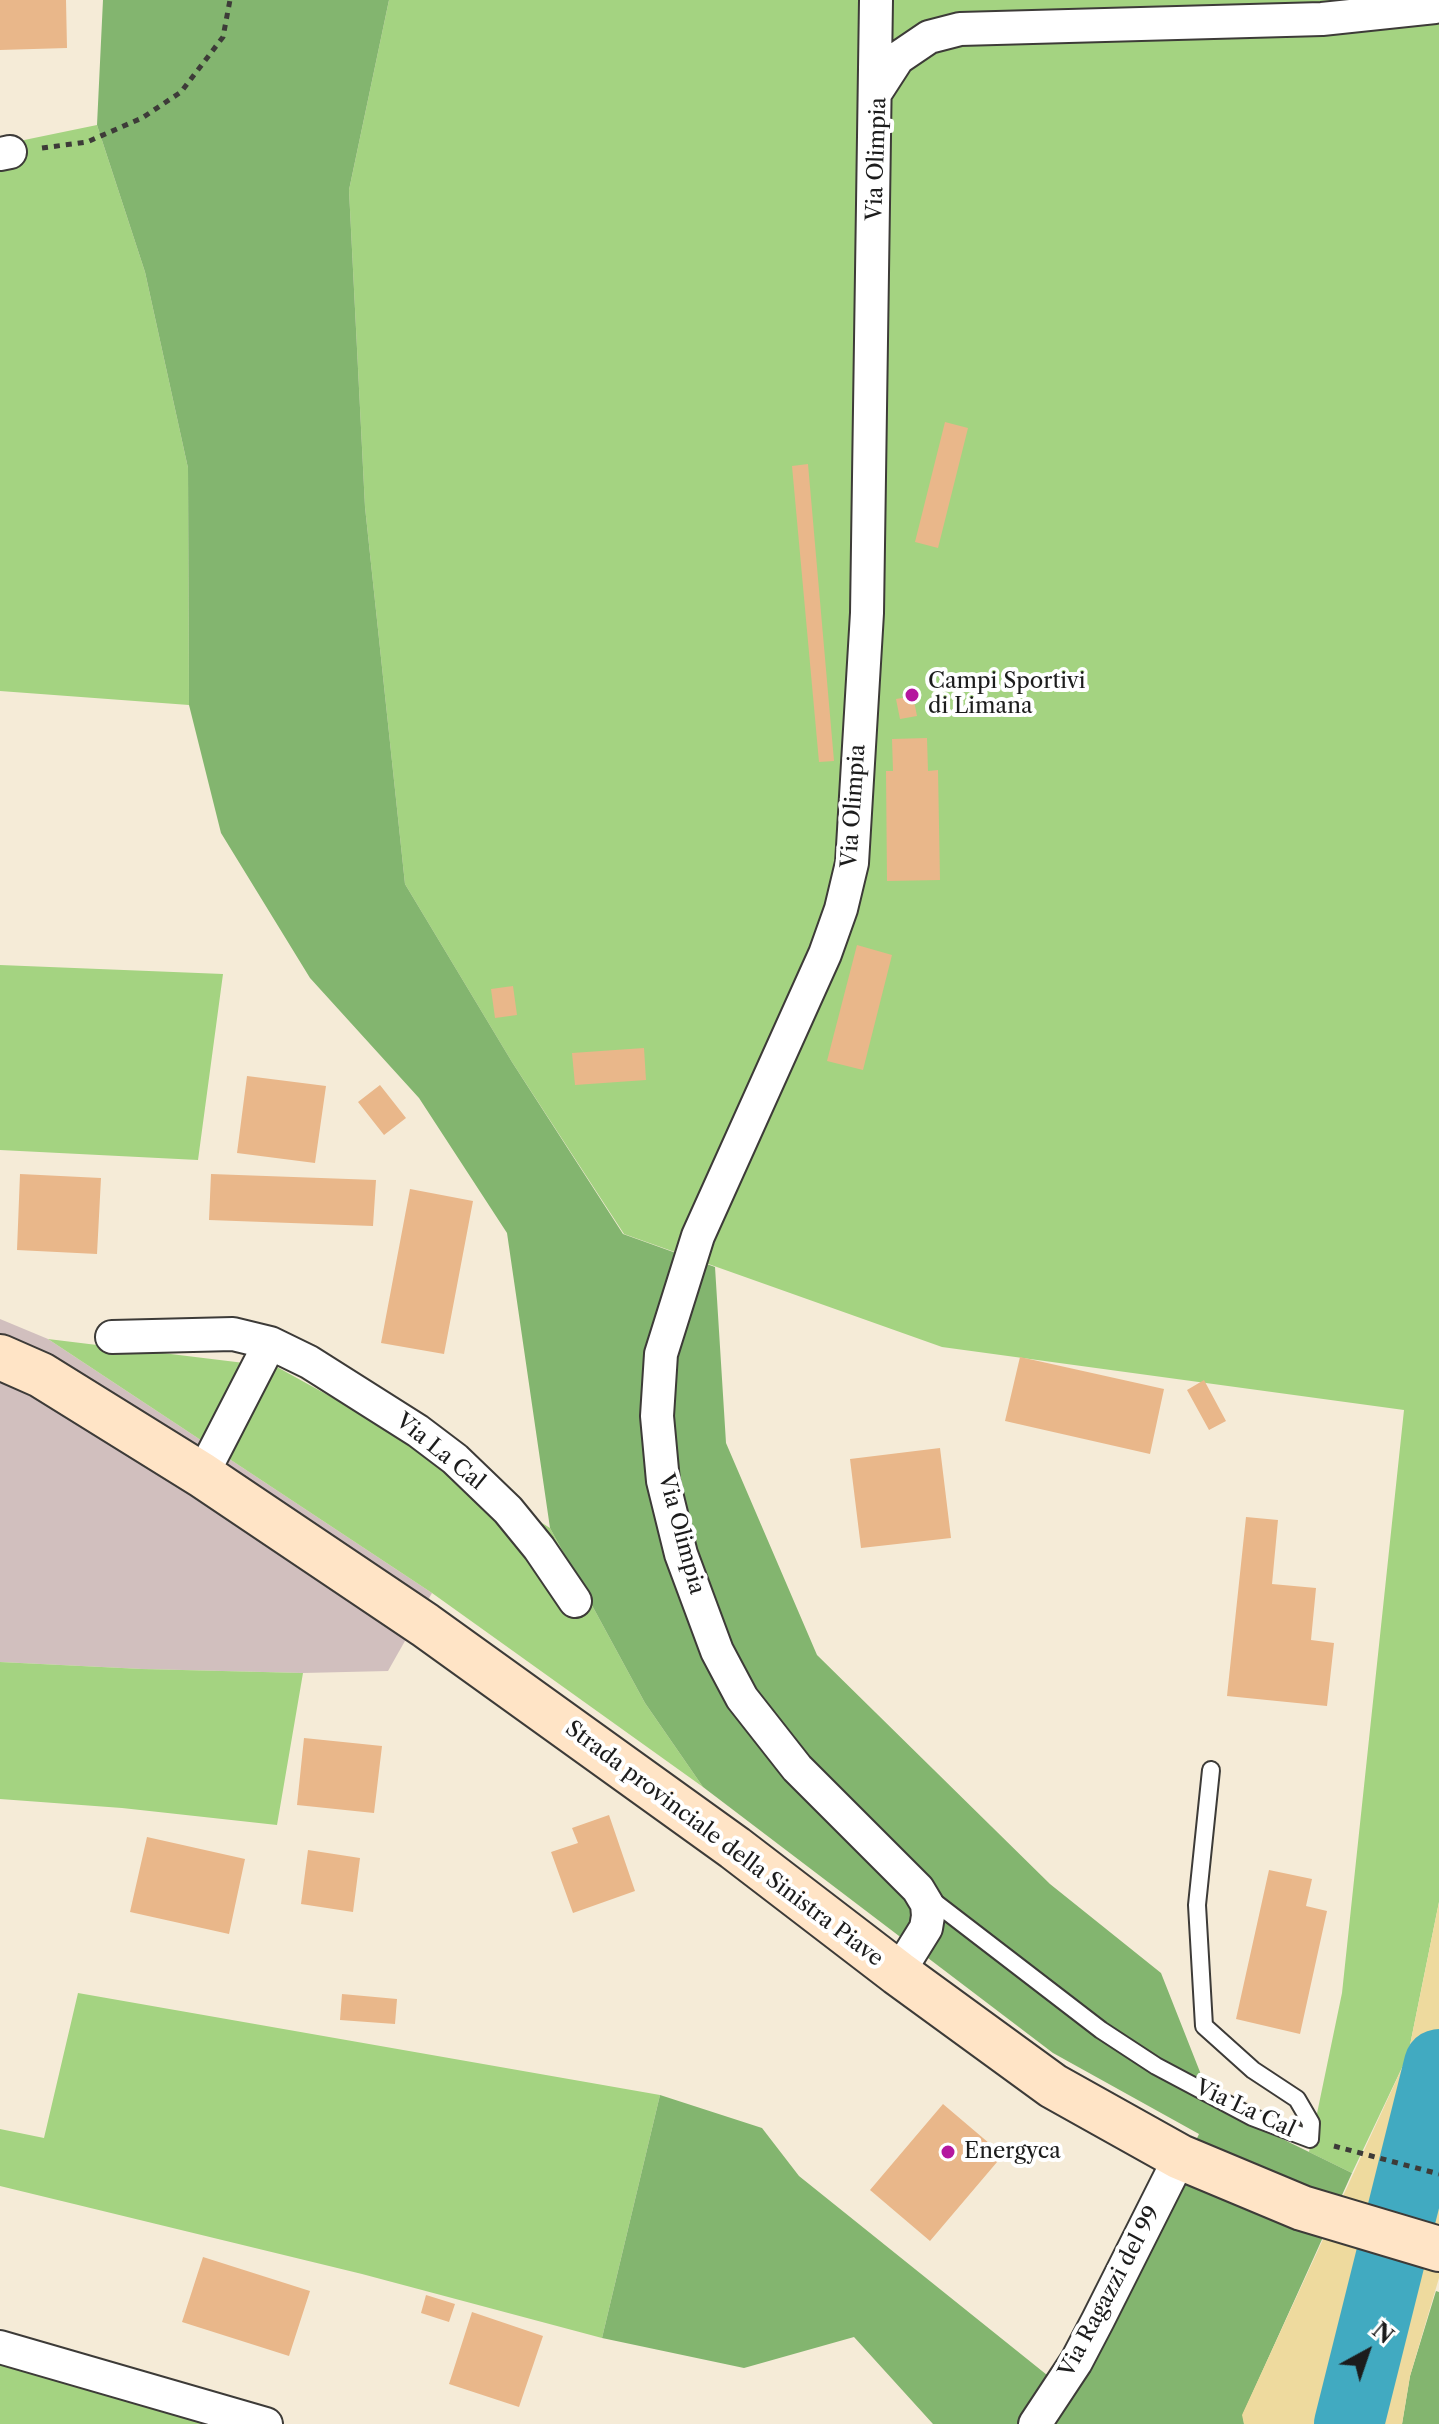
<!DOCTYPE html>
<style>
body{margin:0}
#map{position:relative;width:1439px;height:2424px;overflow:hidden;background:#f5ebd7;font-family:"Libre Caslon Text",serif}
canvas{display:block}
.north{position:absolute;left:1327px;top:2312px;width:80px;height:80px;-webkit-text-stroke:6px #fff;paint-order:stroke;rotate:40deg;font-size:22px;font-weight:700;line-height:32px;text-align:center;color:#1c1c1c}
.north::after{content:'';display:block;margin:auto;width:28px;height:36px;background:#1c1c1c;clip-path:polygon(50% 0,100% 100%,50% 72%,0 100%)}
</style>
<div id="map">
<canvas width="1439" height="2424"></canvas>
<div class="north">N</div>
</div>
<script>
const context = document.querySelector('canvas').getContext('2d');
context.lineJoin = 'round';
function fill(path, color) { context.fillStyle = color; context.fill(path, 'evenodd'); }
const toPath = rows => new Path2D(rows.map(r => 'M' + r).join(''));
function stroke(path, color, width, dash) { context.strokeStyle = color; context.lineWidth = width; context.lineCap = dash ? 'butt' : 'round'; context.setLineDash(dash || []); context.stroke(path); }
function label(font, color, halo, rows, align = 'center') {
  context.font = font + ' "Libre Caslon Text",serif'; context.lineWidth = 8; context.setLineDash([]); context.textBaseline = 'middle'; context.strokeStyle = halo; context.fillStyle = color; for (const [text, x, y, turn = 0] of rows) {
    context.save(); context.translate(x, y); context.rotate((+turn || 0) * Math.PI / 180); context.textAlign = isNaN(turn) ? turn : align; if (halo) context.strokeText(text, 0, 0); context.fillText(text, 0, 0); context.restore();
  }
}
const industrial = toPath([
 [0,1319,48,1339,432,1593,388,1671,303,1673,142,1669,0,1662]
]);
const green = toPath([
 [389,0,1439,0,1439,1902,1408,2055,1352,2173,1309,2152,1342,1993,1404,1410,942,1347,624,1234,512,1062,405,884,365,507,349,190],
 [97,125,145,272,188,468,189,705,0,691,0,145],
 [0,965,223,974,198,1160,0,1150],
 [48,1339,277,1367,409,1440,550,1528,645,1703,703,1787,432,1593],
 [0,1662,142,1669,303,1673,277,1825,122,1808,0,1799],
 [78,1993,660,2095,602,2338,362,2274,0,2186,0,2129,44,2138],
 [0,2345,272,2424,0,2424]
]);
const forest = toPath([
 [103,0,389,0,349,190,365,507,405,884,512,1062,623,1234,715,1267,726,1443,817,1655,1050,1884,1161,1973,1213,2105,1352,2173,1243,2414,1244,2424,933,2424,854,2337,744,2368,602,2338,660,2095,762,2128,799,2176,1052,2379,1189,2155,1199,2134,1053,2053,703,1787,645,1703,550,1528,507,1233,419,1098,310,978,221,833,189,705,188,468,145,272,97,125],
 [1436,2291,1439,2292,1439,2424,1402,2424,1410,2376]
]);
const sand = toPath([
 [1439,1902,1439,2278,1410,2376,1402,2424,1244,2424,1242,2415,1408,2055]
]);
const river = toPath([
 [1349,2424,1439,2064]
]);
const building = toPath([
 [0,0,66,0,67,48,0,50],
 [945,422,968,428,938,548,915,542],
 [808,464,834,761,819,762,792,466],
 [913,696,917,716,900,719,896,699],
 [927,738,928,771,938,770,940,880,887,881,886,771,893,771,892,739],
 [857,945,892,955,863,1070,827,1061],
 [513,986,517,1015,495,1018,491,989],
 [644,1048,646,1080,575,1085,572,1053],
 [247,1076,326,1086,315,1163,237,1153],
 [380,1085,406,1118,384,1135,358,1102],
 [20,1174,101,1178,97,1254,17,1250],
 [211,1174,376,1180,373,1226,209,1220],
 [410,1189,473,1201,444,1354,381,1343],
 [1020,1357,1164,1389,1150,1454,1005,1421],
 [1204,1380,1226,1421,1209,1430,1187,1390],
 [940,1448,951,1538,861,1548,850,1459],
 [1246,1517,1278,1520,1272,1584,1316,1588,1311,1640,1334,1643,1327,1706,1227,1696],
 [304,1738,382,1746,374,1813,297,1805],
 [609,1815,635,1891,573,1913,551,1852,578,1843,572,1828],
 [147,1837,245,1859,229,1934,130,1912],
 [308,1850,360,1858,353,1912,301,1904],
 [1269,1870,1312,1879,1306,1906,1327,1911,1300,2034,1236,2019],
 [342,1994,397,1999,395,2024,340,2020],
 [943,2104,1003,2155,930,2241,870,2190],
 [203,2257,310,2291,289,2356,182,2322],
 [426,2295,455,2304,449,2322,421,2313],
 [472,2312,543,2336,519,2407,449,2384]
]);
const path = toPath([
 [42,148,87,142,142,118,181,92,223,37,230,0],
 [1334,2146,1439,2174]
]);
const lane = toPath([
 [928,1897,1101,2030,1156,2066,1252,2117,1310,2139,1311,2123,1297,2099,1253,2070,1204,2026,1197,1905,1211,1770]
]);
const street = toPath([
 [876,0,867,613,852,863,841,909,825,954,698,1236,661,1354,657,1416,663,1481,681,1554,717,1651,742,1698,797,1768,918,1889,927,1904,928,1916,926,1928,898,1973],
 [876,92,898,58,929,37,960,29,1322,19,1435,7],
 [0,154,10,152],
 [112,1337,233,1334,270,1343,309,1362,418,1431,455,1459,508,1510,539,1548,575,1601],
 [202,1475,270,1343],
 [0,2347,266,2424],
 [1035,2424,1076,2362,1098,2320,1180,2157]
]);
const secondary = toPath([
 [0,1357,41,1375,202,1475,425,1625,735,1848,898,1973,1053,2086,1180,2157,1302,2208,1439,2249]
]);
const markers = [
 [912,695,8,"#b5179e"],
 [948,2152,8,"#b5179e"]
];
const streetNames = [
 ["Via Olimpia",877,159,-88],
 ["Via Olimpia",854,806,-86],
 ["Via La Cal",440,1452,39],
 ["Via Olimpia",681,1534,75],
 ["Strada provinciale della Sinistra Piave",724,1844,37],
 ["Via La Cal",1245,2109,25],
 ["Via Ragazzi del 99",1110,2292,-62]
];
const poiNames = [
 ["Campi Sportivi",928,682],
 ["di Limana",928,707],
 ["Energyca",964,2152]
];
fill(industrial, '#d1bfbe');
fill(green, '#a4d381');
fill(forest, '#83b56f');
fill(sand, '#eeda9e');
stroke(river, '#41aac1', 70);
fill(building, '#e9b78a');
stroke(lane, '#3d3b38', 20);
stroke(street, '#3d3b38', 36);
stroke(secondary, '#3d3b38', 48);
stroke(path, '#3d3b38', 5, [6, 6]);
stroke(lane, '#fff', 16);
stroke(street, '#fff', 32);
stroke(secondary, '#ffe4c6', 44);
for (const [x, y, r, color] of markers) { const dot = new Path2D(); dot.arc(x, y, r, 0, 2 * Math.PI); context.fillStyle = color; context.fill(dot); stroke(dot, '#fff', 3); }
label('22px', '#1c1c1c', '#fff', streetNames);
label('22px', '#1c1c1c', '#fff', poiNames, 'left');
</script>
